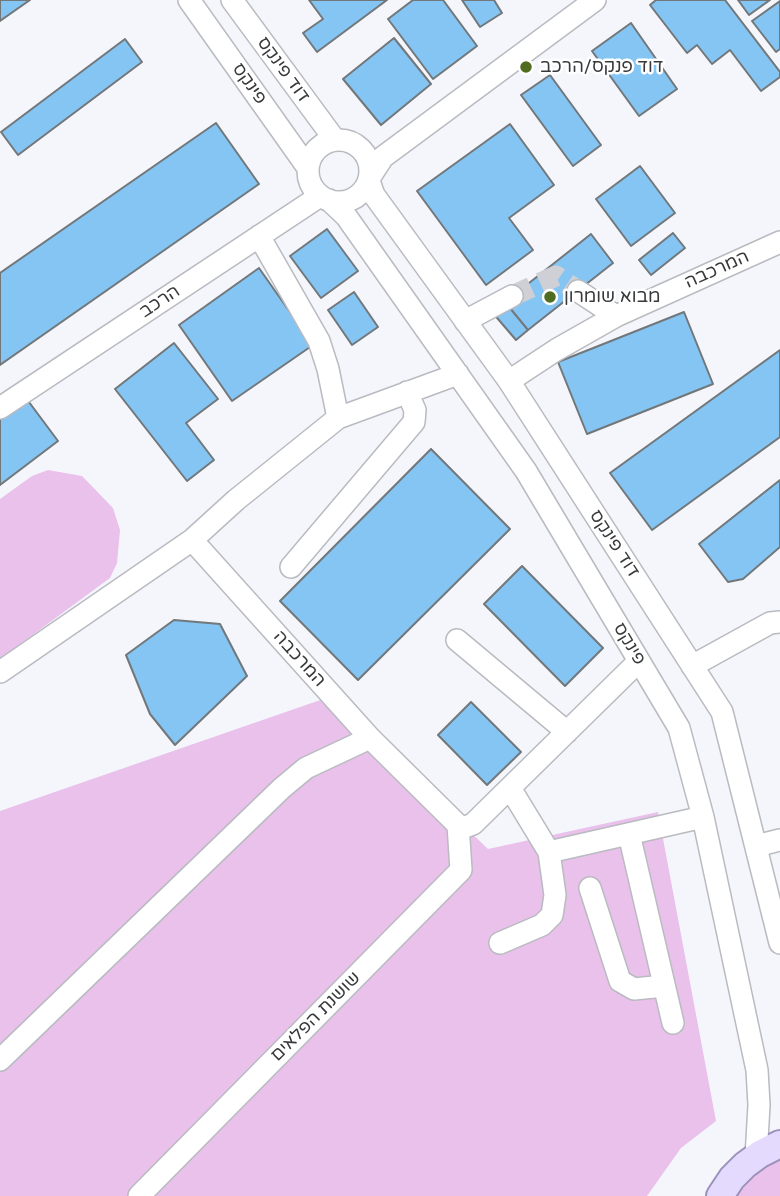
<!DOCTYPE html>
<meta charset="utf-8">
<style>
body{margin:0}
canvas{display:block;background:#f4f6fc}
</style>
<canvas width="780" height="1196"></canvas>
<script>
const context = document.querySelector('canvas').getContext('2d');
context.lineJoin = 'round';
function fill(path, color) { context.fillStyle = color; context.fill(path, 'evenodd'); }
const toPath = rows => new Path2D(rows.map(r => 'M' + r).join(''));
function stroke(path, color, width, dash) { context.strokeStyle = color; context.lineWidth = width; context.lineCap = dash ? 'butt' : 'round'; context.setLineDash(dash || []); context.stroke(path); }
function label(font, color, halo, rows, align = 'center') {
  context.font = font + ' "Varela Round",Heebo,sans-serif'; context.lineWidth = 5; context.setLineDash([]); context.textBaseline = 'middle'; context.strokeStyle = halo; context.fillStyle = color; for (const [text, x, y, turn = 0] of rows) {
    context.save(); context.translate(x, y); context.rotate((+turn || 0) * Math.PI / 180); context.textAlign = isNaN(turn) ? turn : align; if (halo) context.strokeText(text, 0, 0); context.fillText(text, 0, 0); context.restore();
  }
}
const green = toPath([
 [48,470,82,476,113,508,120,530,117,563,110,578,0,659,0,499,32,476],
 [329,697,488,849,658,812,716,1121,681,1148,647,1196,0,1196,0,811],
 [780,1159,780,1196,737,1196,755,1173]
]);
const building = toPath([
 [0,0,30,0,0,21,0,0],
 [309,0,387,0,317,52,303,33,323,19,309,0],
 [413,0,443,0,477,46,433,79,388,19,413,0],
 [462,0,494,0,502,13,480,27,462,0],
 [656,0,725,0,780,72,780,77,761,91,730,50,712,64,697,45,687,53,650,5,656,0],
 [738,0,770,0,749,15,738,0],
 [780,1,780,49,776,52,752,21,780,1],
 [631,23,677,89,639,116,592,51,631,23],
 [394,38,431,84,381,125,343,79,394,38],
 [125,39,142,62,18,155,1,132,125,39],
 [550,75,601,145,573,166,521,95,550,75],
 [216,123,259,184,0,365,0,273,216,123],
 [510,124,554,185,509,218,533,250,486,285,417,191,510,124],
 [640,166,675,213,631,246,596,199,640,166],
 [327,229,358,271,321,298,290,256,327,229],
 [673,233,685,248,651,275,639,260,673,233],
 [591,234,613,263,528,330,505,302,591,234],
 [259,268,313,345,232,401,179,325,259,268],
 [354,292,378,327,352,345,328,310,354,292],
 [505,302,528,330,516,340,492,312,505,302],
 [684,312,713,384,587,434,558,362,684,312],
 [174,343,218,399,186,423,214,460,187,481,115,389,174,343],
 [780,350,780,437,652,530,610,473,780,350],
 [26,398,58,441,0,485,0,418,26,398],
 [431,449,510,529,358,680,280,601,431,449],
 [780,480,780,547,743,579,728,582,699,544,780,480],
 [522,566,603,648,565,686,484,604,522,566],
 [174,620,220,624,247,676,175,745,150,714,126,655,174,620],
 [471,702,521,752,487,785,438,735,471,702]
]);
const minorTunnel = toPath([
 [512,296,556,276,578,291]
]);
const minor = toPath([
 [189,0,308,168],
 [232,0,335,140],
 '308 171a31 31 0 1 1 62 0a31 31 0 1 1-62 0Z',
 [370,177,383,157,595,0],
 [369,181,374,195,509,381,722,712,780,943],
 [329,200,346,216,526,471,679,728,703,817,757,1070,759,1105,756,1157],
 [259,236,319,341,328,369,338,418],
 [578,291,616,316],
 [465,321,512,296],
 [458,374,338,418,236,500,192,540,370,738,458,825,465,827,473,824,639,661],
 [509,381,556,350,616,316,780,242],
 [0,408,320,196],
 [291,567,414,422,415,410,407,392],
 [457,640,567,732],
 [692,666,770,623,780,622],
 [0,672,192,540],
 [629,834,673,1023],
 [756,846,780,840],
 [549,852,703,817],
 [590,888,620,981,634,989,664,986],
 [500,943,542,925,552,915,555,895,549,852,510,788],
 [0,1060,282,788,306,768,370,738],
 [139,1196,461,870,458,825]
]);
const major = toPath([
 [720,1196,732,1178,745,1165,760,1154,780,1144]
]);
const markers = [
 [526,67,7,"#506c20"],
 [550,297,7,"#506c20"]
];
const poiNames = [
 ["דוד פנקס/הרכב",540,67],
 ["מבוא שומרון",564,297]
];
const streetNames = [
 ["דוד פינקס",283,70,54],
 ["פינקס",249,84,55],
 ["המרכבה",717,270,-24],
 ["הרכב",160,302,-33],
 ["דוד פינקס",614,544,57],
 ["פינקס",629,644,59],
 ["המרכבה",299,659,48],
 ["שושנת הפלאים",316,1017,-45]
];
fill(green, '#e9c1eb');
fill(building, '#84c5f3');
stroke(building, '#72777a', 2);
stroke(minorTunnel, '#ced0d5', 21, [21, 10]);
stroke(minor, '#b9bbc1', 24);
stroke(major, '#9c91ba', 30);
stroke(minor, '#fff', 21);
stroke(major, '#e4dafe', 26);
for (const [x, y, r, color] of markers) { const dot = new Path2D(); dot.arc(x, y, r, 0, 2 * Math.PI); context.fillStyle = color; context.fill(dot); stroke(dot, '#fff', 2.5); }
label('18px', '#38393b', '#fff', poiNames, 'left');
label('18px', '#38393b', '#fff', streetNames);
</script>
